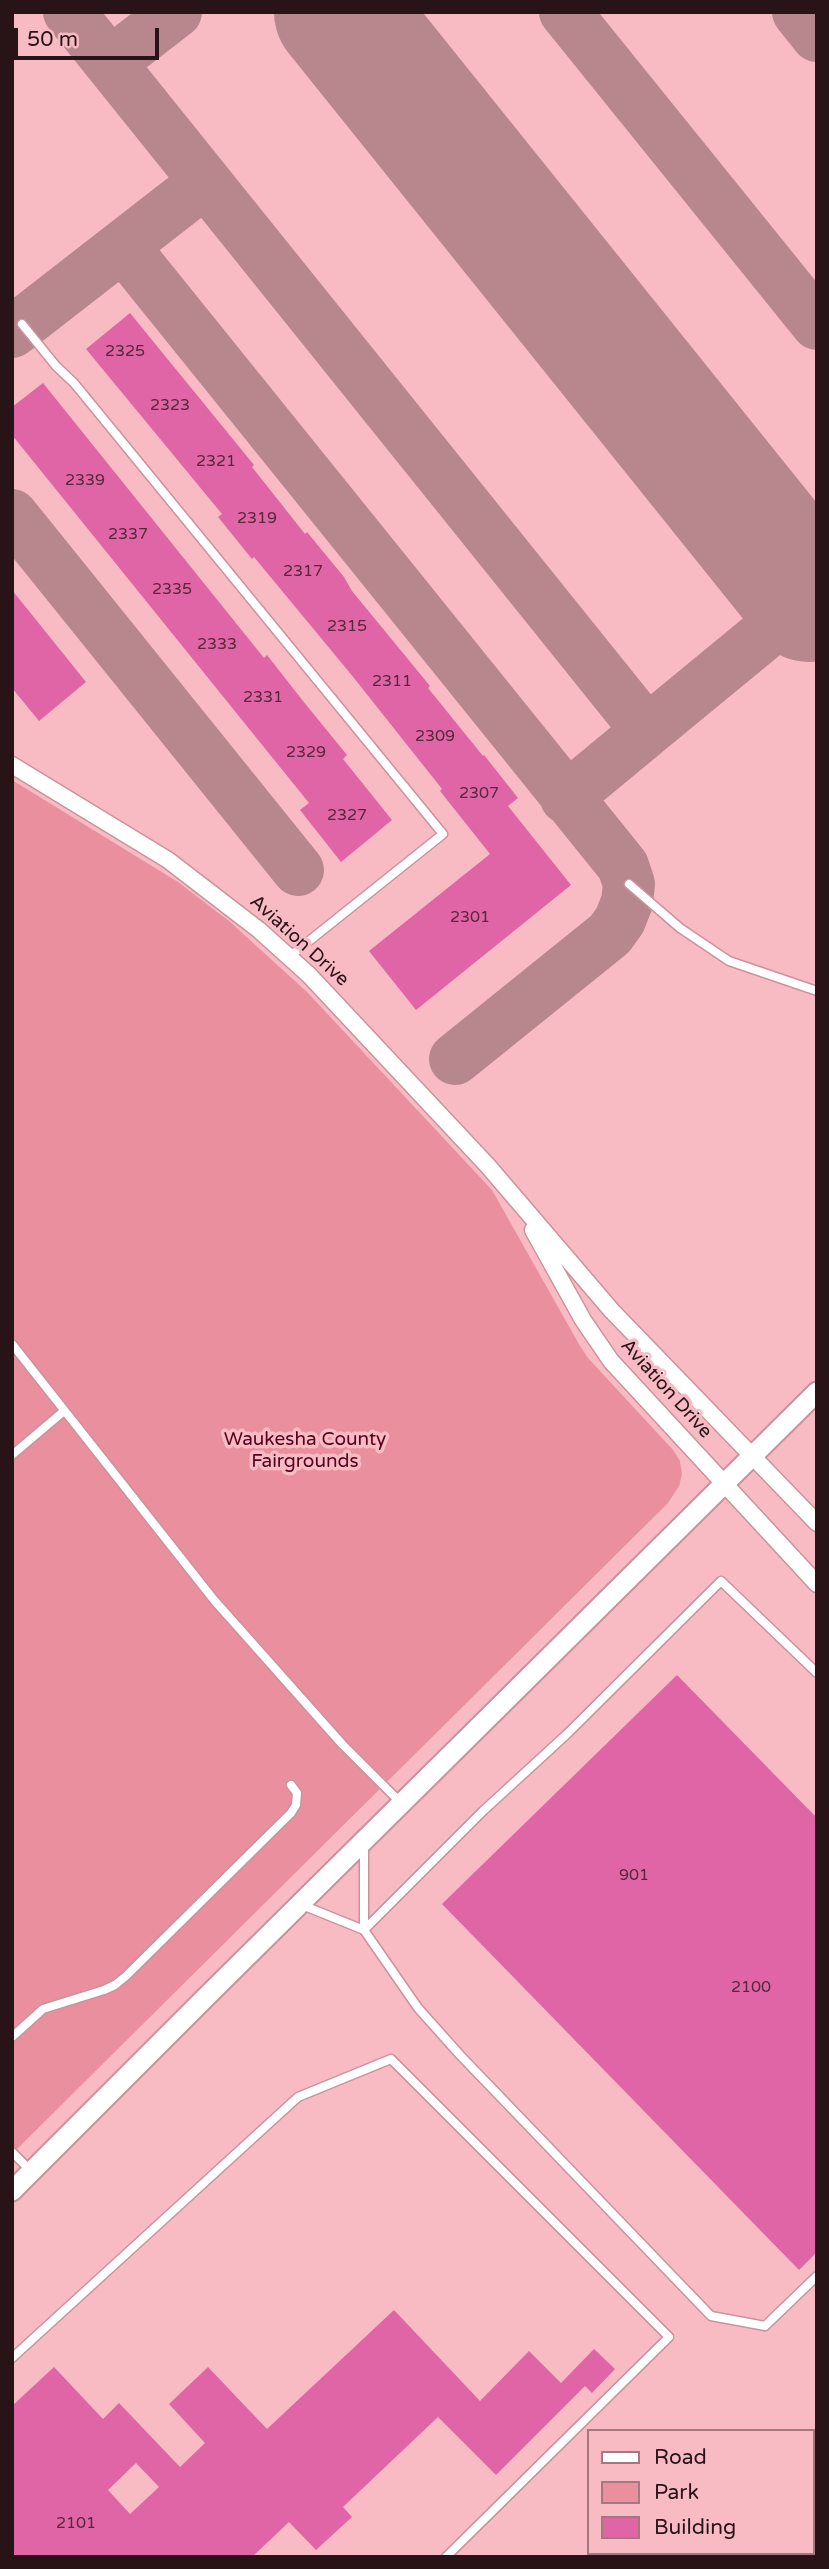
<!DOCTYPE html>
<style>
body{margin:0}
#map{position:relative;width:829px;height:2569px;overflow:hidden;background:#f8bbc4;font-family:"Varela Round",sans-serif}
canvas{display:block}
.frame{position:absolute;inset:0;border:14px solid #281317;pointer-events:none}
.legend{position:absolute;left:587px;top:2429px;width:228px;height:126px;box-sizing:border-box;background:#f8bbc4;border:2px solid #a5787f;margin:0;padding:9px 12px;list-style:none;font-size:21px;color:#281317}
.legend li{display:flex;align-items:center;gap:14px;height:35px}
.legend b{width:35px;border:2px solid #a5787f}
.scale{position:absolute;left:14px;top:28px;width:145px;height:32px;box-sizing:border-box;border:4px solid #281317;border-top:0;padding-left:9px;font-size:21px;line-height:24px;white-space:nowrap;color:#281317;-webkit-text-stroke:5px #f8bbc4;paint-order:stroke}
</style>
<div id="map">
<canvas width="829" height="2569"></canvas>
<div class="frame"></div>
<ul class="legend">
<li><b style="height:9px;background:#fff"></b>Road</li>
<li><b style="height:19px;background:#ea8f9e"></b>Park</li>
<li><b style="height:19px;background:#df65a7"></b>Building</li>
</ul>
<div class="scale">50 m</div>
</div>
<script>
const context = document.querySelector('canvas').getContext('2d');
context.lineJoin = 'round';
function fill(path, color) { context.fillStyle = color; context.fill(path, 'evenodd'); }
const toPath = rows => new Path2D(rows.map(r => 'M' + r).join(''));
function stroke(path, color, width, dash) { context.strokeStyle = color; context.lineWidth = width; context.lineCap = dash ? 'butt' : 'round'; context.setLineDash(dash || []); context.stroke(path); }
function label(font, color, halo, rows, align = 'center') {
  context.font = font + ' "Varela Round",sans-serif'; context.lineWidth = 7; context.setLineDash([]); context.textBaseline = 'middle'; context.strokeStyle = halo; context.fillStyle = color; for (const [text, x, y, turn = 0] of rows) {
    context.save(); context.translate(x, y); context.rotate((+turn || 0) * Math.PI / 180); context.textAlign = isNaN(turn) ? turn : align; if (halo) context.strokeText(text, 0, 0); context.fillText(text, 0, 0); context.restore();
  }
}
const green = toPath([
 [12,780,178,882,229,921,307,992,492,1190,580,1346,588,1358,674,1451,680,1461,682,1474,679,1486,668,1503,12,2154]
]);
const taxiway = toPath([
 [69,12,647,731,817,591],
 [565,12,817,324],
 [798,12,817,36],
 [110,63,176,12],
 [123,246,623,866,629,884,627,902,620,920,610,934,455,1059],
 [12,332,205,182],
 [12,515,298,870],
 [566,798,647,731]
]);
const runway = toPath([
 [339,12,809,597]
]);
const building = toPath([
 [130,313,254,465,252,467,305,534,307,532,344,577,352,591,430,686,428,688,483,756,484,755,518,798,508,806,571,885,416,1010,369,951,490,854,440,791,442,789,354,678,254,557,252,559,218,517,222,514,86,349],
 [43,383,264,658,267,655,303,701,347,755,343,759,392,820,341,862,300,810,309,803,12,435,12,407],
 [12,590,86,682,39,721,12,688],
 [677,1675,817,1818,817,2252,799,2270,442,1904],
 [394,2310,480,2401,529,2351,561,2383,594,2349,615,2369,592,2393,585,2386,496,2475,438,2417,343,2507,352,2517,316,2550,289,2522,252,2557,12,2557,12,2406,54,2367,103,2419,119,2403,180,2467,205,2443,169,2404,208,2367,267,2429],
 [136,2463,159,2487,130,2514,108,2490]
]);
const service = toPath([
 [22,324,56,366,74,383,443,834,289,957],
 [629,884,680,928,729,961,817,991],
 [12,1344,214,1600,342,1744,401,1803],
 [12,1455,64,1411],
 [817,1673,721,1581,567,1734,483,1811,364,1930,418,2008,460,2055,711,2316,765,2326,817,2276],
 [302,1905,364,1930,364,1846],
 [12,2037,43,2009,104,1990,115,1985,126,1976,291,1813,296,1805,297,1793,291,1785],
 [12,2152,32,2172],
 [12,2358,298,2097,391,2059,669,2337,446,2557]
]);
const minor = toPath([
 [12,765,168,860,259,930,309,975,488,1166,612,1311,817,1523],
 [533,1230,583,1320,611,1361,817,1584]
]);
const tertiary = toPath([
 [12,2191,206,1997,817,1392]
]);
const numberNames = [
 ["2325",125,352],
 ["2323",170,406],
 ["2321",216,462],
 ["2339",85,481],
 ["2319",257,519],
 ["2337",128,535],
 ["2317",303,572],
 ["2335",172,590],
 ["2315",347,627],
 ["2333",217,645],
 ["2311",392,682],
 ["2331",263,698],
 ["2309",435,737],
 ["2329",306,753],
 ["2307",479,794],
 ["2327",347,816],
 ["2301",470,918],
 ["901",634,1876],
 ["2100",751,1988],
 ["2101",76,2524]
];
const streetNames = [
 ["Aviation Drive",299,941,42],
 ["Aviation Drive",666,1389,48]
];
const parkNames = [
 ["Waukesha County",305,1440],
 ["Fairgrounds",305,1462]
];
fill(green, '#ea8f9e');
stroke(taxiway, '#b8878e', 52);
stroke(runway, '#b8878e', 130);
fill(building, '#df65a7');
stroke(service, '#cc929b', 11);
stroke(minor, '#cc929b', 19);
stroke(tertiary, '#cc929b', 23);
stroke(service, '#fff', 8);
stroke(minor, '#fff', 16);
stroke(tertiary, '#fff', 19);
label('16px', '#56283b', null, numberNames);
label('19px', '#281317', '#f8bbc4', streetNames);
label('19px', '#57001e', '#f8bbc4', parkNames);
</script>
